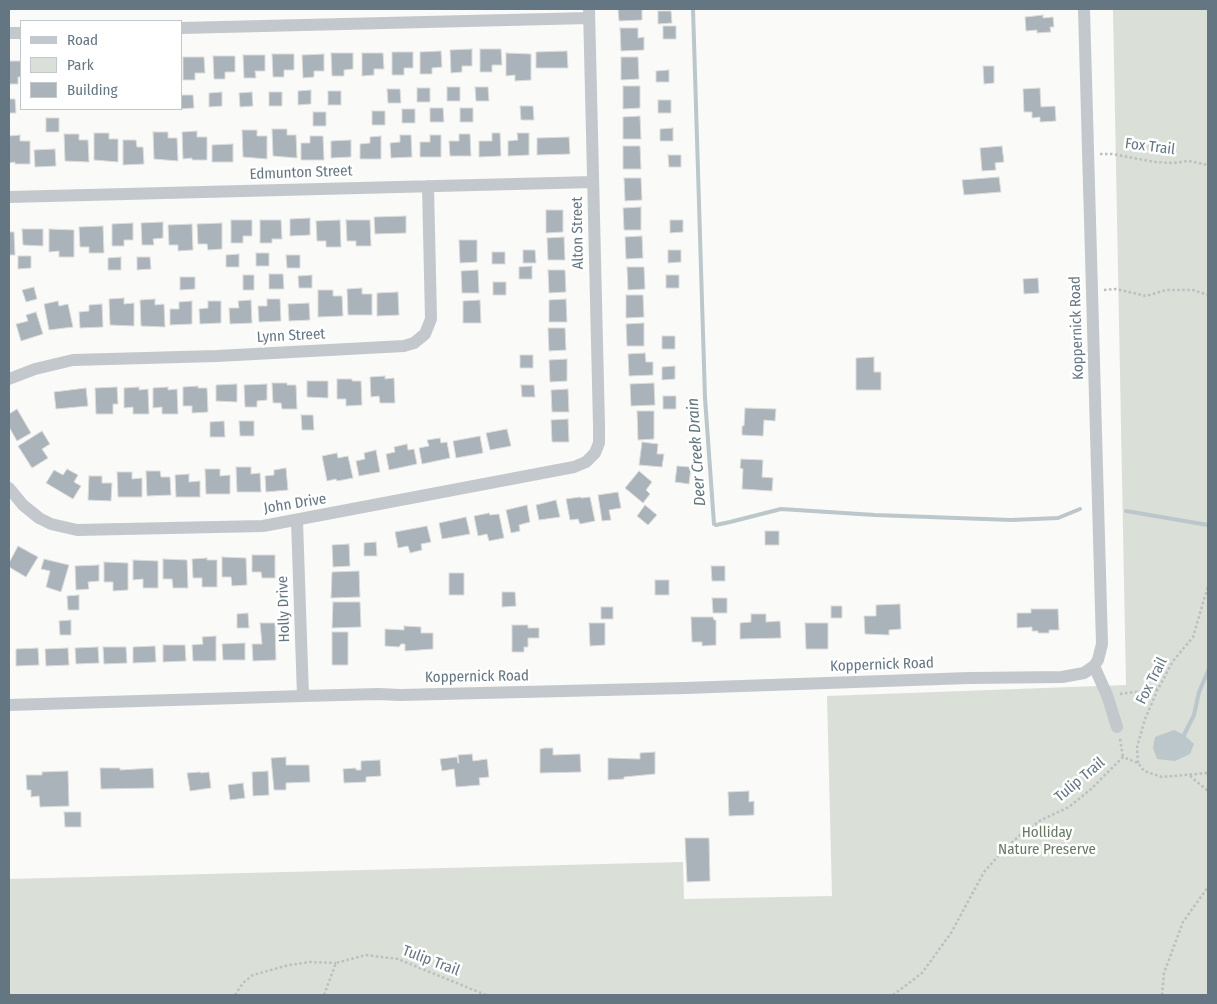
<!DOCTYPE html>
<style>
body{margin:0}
#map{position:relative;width:1217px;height:1004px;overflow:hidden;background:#fafaf8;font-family:"Fira Sans Condensed",sans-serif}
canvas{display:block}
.frame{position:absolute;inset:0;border:10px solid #657683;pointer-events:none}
.legend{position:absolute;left:20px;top:20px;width:162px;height:90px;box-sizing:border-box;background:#fff;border:1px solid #c1c8cd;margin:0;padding:6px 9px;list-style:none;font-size:15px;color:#657683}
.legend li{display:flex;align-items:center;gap:10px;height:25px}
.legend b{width:25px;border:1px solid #c1c8cd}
</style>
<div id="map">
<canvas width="1217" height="1004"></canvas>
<div class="frame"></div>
<ul class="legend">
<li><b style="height:6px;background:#c3c8cc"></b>Road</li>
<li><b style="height:14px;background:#dadfd7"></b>Park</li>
<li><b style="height:14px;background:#aab3b9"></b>Building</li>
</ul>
</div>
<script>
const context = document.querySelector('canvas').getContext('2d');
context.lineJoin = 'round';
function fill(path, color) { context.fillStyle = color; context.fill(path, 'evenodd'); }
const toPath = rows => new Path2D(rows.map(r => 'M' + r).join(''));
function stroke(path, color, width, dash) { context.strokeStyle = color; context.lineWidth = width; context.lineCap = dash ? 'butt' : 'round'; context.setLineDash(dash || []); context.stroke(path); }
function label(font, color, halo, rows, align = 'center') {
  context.font = font + ' "Fira Sans Condensed",sans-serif'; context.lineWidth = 5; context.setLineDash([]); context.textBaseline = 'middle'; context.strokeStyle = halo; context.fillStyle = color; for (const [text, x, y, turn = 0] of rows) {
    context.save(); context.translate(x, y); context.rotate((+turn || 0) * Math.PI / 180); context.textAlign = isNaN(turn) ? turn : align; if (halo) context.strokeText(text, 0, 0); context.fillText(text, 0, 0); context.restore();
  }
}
const green = toPath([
 [1113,9,1208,9,1208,995,9,995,9,879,683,862,684,899,832,896,827,696,1126,685]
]);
const water = toPath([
 [1174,730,1184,735,1194,744,1190,754,1175,761,1157,759,1153,748,1155,737]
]);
const stream = toPath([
 [693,9,705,398,714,524,716,525,730,522,781,509,875,515,1011,520,1058,518,1080,509],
 [1126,511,1208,525],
 [1184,735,1194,715,1199,692,1208,671]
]);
const building = toPath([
 [618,9,642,9,642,20,619,21,618,9],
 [658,11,671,11,672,23,658,24,658,11],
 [1043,15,1043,18,1053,17,1054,27,1050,27,1051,32,1037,33,1037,30,1026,31,1025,17,1043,15],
 [663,26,676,26,676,39,663,39,663,26],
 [620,28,638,28,638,38,644,37,644,50,621,51,620,28],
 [472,49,472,66,462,66,462,72,451,73,450,50,472,49],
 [480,49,501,49,502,65,492,65,492,72,480,72,480,49],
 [441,51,442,67,432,68,432,74,420,74,420,52,441,51],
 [567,51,568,68,536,68,536,52,567,51],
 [392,52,413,52,413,68,404,68,404,75,392,75,392,52],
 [331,53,353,53,353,69,344,70,344,76,332,76,331,53],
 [362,53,383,53,384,69,374,69,374,75,362,76,362,53],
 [506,53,531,54,531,80,515,81,515,75,506,76,506,53],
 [272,54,294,54,294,70,284,70,284,77,273,77,272,54],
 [324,54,324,71,314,71,314,77,303,78,302,55,324,54],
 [243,55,265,55,265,71,255,71,256,78,244,78,243,55],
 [213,56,235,56,235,72,225,72,225,79,214,79,213,56],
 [183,57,204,57,205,73,195,73,195,80,183,80,183,57],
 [621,57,638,57,639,79,621,80,621,57],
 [9,61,21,61,21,77,18,77,18,84,9,84,9,61],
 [983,66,994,66,994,83,984,84,983,66],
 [669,70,669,82,656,82,656,71,669,70],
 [623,86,640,86,640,108,623,109,623,86],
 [447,87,460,87,460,101,447,101,447,87],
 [475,87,488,87,489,101,476,101,475,87],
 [417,88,430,88,430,102,417,102,417,88],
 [1040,88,1041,107,1055,106,1056,121,1040,122,1040,117,1032,118,1032,112,1024,112,1023,89,1040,88],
 [387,89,400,89,401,103,388,103,387,89],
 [311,90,311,104,298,105,298,91,311,90],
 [328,91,341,91,341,105,328,105,328,91],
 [222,92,222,106,209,107,209,93,222,92],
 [252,92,253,106,240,107,239,93,252,92],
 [269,92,282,92,282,106,269,106,269,92],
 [181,95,193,95,194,108,180,109,181,95],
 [9,99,15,99,16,113,9,113,9,99],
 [658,100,671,100,671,113,658,113,658,100],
 [520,106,533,106,534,120,521,120,520,106],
 [430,108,443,108,444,122,430,122,430,108],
 [460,108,473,108,473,122,460,122,460,108],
 [402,109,415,109,415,123,402,123,402,109],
 [372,111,385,111,385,125,372,125,372,111],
 [313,112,326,112,326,126,313,126,313,112],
 [640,116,641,139,623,139,623,117,640,116],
 [46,118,59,118,59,132,46,132,46,118],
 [673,128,673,141,660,141,660,129,673,128],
 [272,129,287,129,287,135,296,135,297,158,273,156,272,129],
 [242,130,257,130,257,136,267,136,267,159,243,157,242,130],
 [197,131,197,137,207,137,207,160,192,160,192,158,183,159,182,132,197,131],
 [153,132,168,132,168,138,177,138,178,161,154,159,153,132],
 [94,133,109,133,109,139,118,139,118,162,94,160,94,133],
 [492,133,500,133,501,156,479,157,479,141,492,141,492,133],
 [517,133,529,133,529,155,508,156,508,141,518,140,517,133],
 [64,134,79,134,79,140,88,140,89,162,65,161,64,134],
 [459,134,470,134,471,156,450,156,449,141,459,141,459,134],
 [20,135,20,141,30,141,30,164,15,164,15,162,9,163,9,136,20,135],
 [400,135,411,135,412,157,391,158,390,143,400,142,400,135],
 [430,135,441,135,441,157,420,157,420,142,430,142,430,135],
 [310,136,323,136,324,160,301,160,301,143,310,143,310,136],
 [381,136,381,159,360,159,360,144,370,143,370,137,381,136],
 [569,137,570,154,537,155,537,138,569,137],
 [123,140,136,140,137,147,143,147,144,164,123,165,123,140],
 [351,140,351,157,331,158,331,141,351,140],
 [233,144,233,162,212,162,212,145,233,144],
 [623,146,640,146,641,169,623,169,623,146],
 [1002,146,1004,162,995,163,996,170,982,171,980,148,1002,146],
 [55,149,56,166,35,167,34,150,55,149],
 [668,155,681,155,681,167,669,167,668,155],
 [999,177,1001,192,964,195,962,180,999,177],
 [624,178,641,178,642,200,625,201,624,178],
 [641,207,641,230,624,230,623,208,641,207],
 [546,210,563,210,563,232,546,233,546,210],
 [406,216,406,233,375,234,374,217,406,216],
 [310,218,310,235,290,236,290,219,310,218],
 [231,220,252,220,252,236,243,236,243,243,231,243,231,220],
 [260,220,281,220,282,239,272,239,272,243,260,243,260,220],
 [340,220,341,247,326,247,326,241,317,241,316,221,340,220],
 [346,220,370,220,371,246,356,246,356,241,347,241,346,220],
 [670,220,683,220,683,232,670,233,670,220],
 [163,222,163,238,153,239,154,245,142,245,141,223,163,222],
 [133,223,133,240,124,240,124,246,112,246,112,224,133,223],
 [222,223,222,249,208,250,207,244,198,244,197,224,222,223],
 [192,224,193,250,178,251,178,245,169,245,168,225,192,224],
 [103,226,104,253,89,253,89,247,80,247,79,227,103,226],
 [22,229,43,229,43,246,23,245,22,229],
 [49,229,74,230,74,257,59,257,59,251,49,252,49,229],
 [9,232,14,232,15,255,9,255,9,232],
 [642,236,643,258,626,259,625,237,642,236],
 [564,237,565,260,548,260,547,238,564,237],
 [459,240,477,240,477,262,460,263,459,240],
 [523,250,535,250,536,263,523,263,523,250],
 [668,250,681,250,681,262,668,263,668,250],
 [492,252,505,252,505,264,492,264,492,252],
 [256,253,269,253,269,266,256,266,256,253],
 [239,254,239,267,226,267,226,255,239,254],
 [286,255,300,255,300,268,287,268,286,255],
 [18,256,31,256,31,268,18,269,18,256],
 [121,257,121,270,108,270,108,258,121,257],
 [137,257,150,257,151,269,137,270,137,257],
 [532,266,532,279,519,279,519,267,532,266],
 [627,267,644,267,645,289,628,290,627,267],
 [478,270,479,293,462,293,461,271,478,270],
 [548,270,565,270,566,292,549,293,548,270],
 [269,274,283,274,284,289,269,289,269,274],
 [243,275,254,275,254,290,243,290,243,275],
 [312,275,312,288,299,288,298,276,312,275],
 [666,275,679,275,679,288,666,288,666,275],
 [180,277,195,277,195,289,180,290,180,277],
 [1038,278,1039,293,1024,294,1023,279,1038,278],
 [493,282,506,282,506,295,493,295,493,282],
 [34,287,37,299,26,302,22,290,34,287],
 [362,288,362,294,372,294,372,315,348,315,347,289,362,288],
 [318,290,333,290,333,296,342,296,343,316,318,317,318,290],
 [398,292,399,315,377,316,377,293,398,292],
 [626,295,643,295,644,317,626,318,626,295],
 [124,298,124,304,134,303,134,326,110,325,109,299,124,298],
 [155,299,155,305,164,304,165,327,141,326,140,300,155,299],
 [267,299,280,299,281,321,259,322,258,306,267,306,267,299],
 [566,299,567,322,549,322,549,300,566,299],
 [251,300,252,323,230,324,229,308,239,308,238,301,251,300],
 [480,300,481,323,463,323,463,301,480,300],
 [58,301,59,306,68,304,73,327,49,330,44,304,58,301],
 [192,301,192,324,170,325,170,309,179,309,179,302,192,301],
 [208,301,221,301,221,323,200,324,199,309,208,308,208,301],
 [309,303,310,320,289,321,288,304,309,303],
 [102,304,103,327,80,328,79,312,89,311,89,305,102,304],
 [36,312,43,334,21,341,16,324,28,321,26,315,36,312],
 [644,323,644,346,627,346,626,324,644,323],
 [548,328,565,328,566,350,549,351,548,328],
 [662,336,675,336,675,349,662,349,662,336],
 [645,353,646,362,653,362,653,375,629,376,628,354,645,353],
 [520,355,533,355,533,368,520,368,520,355],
 [874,357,874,372,881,372,881,390,856,390,856,358,874,357],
 [567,359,567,381,550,382,549,360,567,359],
 [675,366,675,379,662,380,662,367,675,366],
 [385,376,385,379,394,378,395,403,380,403,379,396,371,397,370,377,385,376],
 [337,379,352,379,352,381,361,381,362,405,346,406,346,399,337,399,337,379],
 [307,381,328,381,328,398,307,397,307,381],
 [272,383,287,383,287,385,296,385,297,409,282,409,281,403,273,403,272,383],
 [654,383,655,405,631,406,630,384,654,383],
 [237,384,237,402,216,401,216,385,237,384],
 [267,384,267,400,257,401,257,407,245,407,244,385,267,384],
 [521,385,534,385,535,397,522,397,521,385],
 [198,386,198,388,207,388,208,412,192,413,192,406,183,406,183,387,198,386],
 [117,387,118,404,113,404,113,414,96,414,95,388,117,387],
 [139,387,139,390,148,389,149,414,133,414,133,407,124,408,124,388,139,387],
 [168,387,168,390,177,389,178,414,162,414,162,407,153,408,153,388,168,387],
 [86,388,88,406,56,409,54,392,86,388],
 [568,389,569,412,552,412,551,390,568,389],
 [663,396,676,396,676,409,663,409,663,396],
 [745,408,776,409,775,421,764,420,763,436,742,435,742,426,744,426,745,408],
 [17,409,31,433,17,441,9,427,9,414,17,409],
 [637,411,654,411,654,439,638,440,637,411],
 [301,415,313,415,314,430,302,430,301,415],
 [568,419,569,442,552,442,551,420,568,419],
 [224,421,225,437,210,437,210,422,224,421],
 [239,421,254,421,254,436,240,436,239,421],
 [507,429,511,446,490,450,486,433,507,429],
 [42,431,50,444,42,449,48,458,32,468,18,446,42,431],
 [480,436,483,453,456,458,453,441,480,436],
 [440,438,441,443,447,442,450,458,422,464,419,448,429,446,427,440,440,438],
 [642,442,658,444,657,454,664,454,662,467,639,465,642,442],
 [407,444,408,450,414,449,417,464,389,470,386,454,395,452,394,447,407,444],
 [376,450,380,472,359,476,356,461,365,459,364,453,376,450],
 [337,453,338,458,348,456,353,478,337,481,336,479,327,481,322,456,337,453],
 [741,459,763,460,762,477,773,478,772,491,742,489,743,469,740,468,741,459],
 [677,466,691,467,689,484,675,482,677,466],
 [236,467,251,467,251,474,260,473,261,492,237,492,236,467],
 [286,468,288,490,266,492,265,476,274,475,274,470,286,468],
 [67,469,78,475,74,482,81,486,73,499,46,483,54,470,63,475,67,469],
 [205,469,220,469,220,476,230,475,230,494,206,494,205,469],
 [146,471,160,471,161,477,170,477,171,495,147,496,146,471],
 [639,471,652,482,646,490,650,494,643,503,625,488,639,471],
 [117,472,132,472,132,479,142,478,142,497,118,497,117,472],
 [189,474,189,482,200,481,200,497,176,497,175,475,189,474],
 [89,476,102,476,102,483,112,483,111,501,88,500,89,476],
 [618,492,621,508,609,510,611,520,602,521,598,495,618,492],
 [580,497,581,498,590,497,595,521,580,524,578,519,570,520,566,499,580,497],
 [556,500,560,517,539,520,536,505,556,500],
 [527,505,530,522,519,525,520,531,511,533,506,510,527,505],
 [645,505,657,515,648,525,637,516,645,505],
 [489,513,490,515,499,514,504,538,489,541,487,534,478,536,474,516,489,513],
 [466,517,470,534,442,539,439,523,466,517],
 [427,526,431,542,421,544,422,550,410,553,408,546,398,548,395,532,427,526],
 [765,531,779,531,779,545,765,545,765,531],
 [376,542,377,556,364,556,364,543,376,542],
 [349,544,350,566,333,567,332,545,349,544],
 [18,546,38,557,26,577,9,567,9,563,18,546],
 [252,555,275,555,275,578,262,578,261,572,252,572,252,555],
 [222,557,246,558,247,585,232,586,231,577,222,577,222,557],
 [207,558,207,560,217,560,217,587,202,587,202,578,193,578,192,559,207,558],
 [44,559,69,565,61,592,46,587,50,571,41,569,44,559],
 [163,559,187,560,188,588,173,588,172,579,163,579,163,559],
 [133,560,158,561,158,588,143,588,143,579,133,580,133,560],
 [104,562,128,563,128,590,113,591,113,582,104,582,104,562],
 [99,565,99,581,88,582,89,589,76,590,75,566,99,565],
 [711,566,725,566,725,581,712,581,711,566],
 [359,571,360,597,331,598,332,572,359,571],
 [449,573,464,573,464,595,449,595,449,573],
 [655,580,669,580,669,595,655,595,655,580],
 [502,592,515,592,516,606,502,607,502,592],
 [79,595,79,610,68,610,67,596,79,595],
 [712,598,727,598,727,613,713,613,712,598],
 [333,602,360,602,361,627,332,628,333,602],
 [900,604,901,629,889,630,889,635,865,634,864,616,876,616,876,605,900,604],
 [831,606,842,606,842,618,831,618,831,606],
 [601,607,613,607,613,619,601,619,601,607],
 [1031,609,1058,609,1059,630,1049,630,1049,633,1038,633,1038,631,1032,631,1032,627,1017,628,1017,613,1031,613,1031,609],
 [248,613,249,628,237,628,237,614,248,613],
 [751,614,766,614,766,622,780,621,781,638,740,639,740,623,751,622,751,614],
 [691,617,713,617,714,620,716,620,716,645,702,646,702,642,692,642,691,617],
 [71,620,71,635,60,635,59,621,71,620],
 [260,623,275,623,276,660,253,661,252,644,262,644,260,623],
 [589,623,605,623,605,645,590,646,589,623],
 [805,623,828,623,828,649,806,649,805,623],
 [512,625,528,625,528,628,539,628,539,638,528,638,528,647,524,647,524,652,512,652,512,625],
 [404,626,421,627,421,633,433,633,433,649,405,651,405,644,401,644,399,647,385,646,385,629,404,630,404,626],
 [332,632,348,632,348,665,332,665,332,632],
 [216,636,216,661,193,661,192,645,203,644,202,637,216,636],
 [245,643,245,660,223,660,222,644,245,643],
 [163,645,185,645,186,661,163,662,163,645],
 [155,646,156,662,133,663,133,647,155,646],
 [98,647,99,663,76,664,75,648,98,647],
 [103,647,126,647,127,663,104,664,103,647],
 [38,648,39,665,16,666,16,649,38,648],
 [68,648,69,665,46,666,45,649,68,648],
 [545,748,553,748,553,755,580,754,581,772,540,773,540,749,545,748],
 [655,752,655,774,624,777,624,779,608,780,608,758,640,759,640,753,655,752],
 [472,754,473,761,487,759,489,777,479,778,480,785,456,787,454,769,442,771,440,759,457,757,458,763,459,763,458,755,472,754],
 [286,757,286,765,309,765,310,782,286,783,286,790,274,790,271,758,286,757],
 [380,760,381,776,366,777,366,782,344,783,343,769,356,768,356,770,361,770,361,761,380,760],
 [100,768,120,768,120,770,153,768,154,788,101,789,100,768],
 [68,771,69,806,40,807,39,796,31,797,31,790,27,790,26,775,42,775,42,772,68,771],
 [268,771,269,795,253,796,252,772,268,771],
 [200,772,201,773,209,772,211,788,190,791,187,773,200,772],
 [243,783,245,798,230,800,228,785,243,783],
 [749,791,749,802,754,801,754,815,729,816,728,792,749,791],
 [64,812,81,812,81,827,65,827,64,812],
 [685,838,709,838,710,881,687,882,685,838]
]);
const path = toPath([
 [1100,154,1112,154,1155,162,1173,163,1189,161,1208,165],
 [1104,290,1116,289,1146,296,1166,290,1193,290,1208,295],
 [1120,694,1158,689],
 [1120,739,1123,757],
 [1138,763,1137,747,1145,719,1158,689,1173,661,1193,637,1208,586],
 [1190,776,1208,791],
 [235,995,243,983,253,975,289,965,310,962,336,963],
 [324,995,336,963,366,955,398,959,486,995],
 [893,995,922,973,951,933,984,872,1001,853,1020,835,1041,820,1069,807,1091,789,1123,757,1138,763,1144,771,1162,777,1208,773],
 [1162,995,1164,973,1183,922,1208,887]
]);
const minor = toPath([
 [181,28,589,18],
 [9,33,21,33],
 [9,197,593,182],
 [9,379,35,369,73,360,217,356,404,346,414,343,425,334,431,319,428,186],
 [9,488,23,505,39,518,51,524,77,530,263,526,574,467,586,462,595,453,599,443,599,425,589,9],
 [297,521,303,696],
 [1094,666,1107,695,1117,727],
 [9,705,303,696,379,694,400,695,685,688,969,678,1062,677,1084,673,1094,666,1098,660,1102,644,1084,9]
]);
const streetNames = [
 ["Fox Trail",1150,147,7],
 ["Edmunton Street",301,173,-2],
 ["Alton Street",578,233,-91],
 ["Koppernick Road",1077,328,-92],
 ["Lynn Street",291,336,-3],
 ["John Drive",295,504,-9],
 ["Holly Drive",284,609,-92],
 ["Koppernick Road",882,665,-2],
 ["Koppernick Road",477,677,-1],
 ["Fox Trail",1152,681,-63],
 ["Tulip Trail",1080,780,-40],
 ["Tulip Trail",431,961,21]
];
const parkNames = [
 ["Holliday",1047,833],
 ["Nature Preserve",1047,850]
];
const waterNames = [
 ["Deer Creek Drain",697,452,-94]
];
fill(green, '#dadfd7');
fill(water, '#bbc7cb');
stroke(stream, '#bbc7cb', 4);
fill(building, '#aab3b9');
stroke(building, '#dcdcda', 1);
stroke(path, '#bbbfc2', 2.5, [2.5, 2.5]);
stroke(minor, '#c3c8cc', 12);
label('15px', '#657683', '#fff', streetNames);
label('15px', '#687a64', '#fff', parkNames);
label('italic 16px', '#60757c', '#fff', waterNames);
</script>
